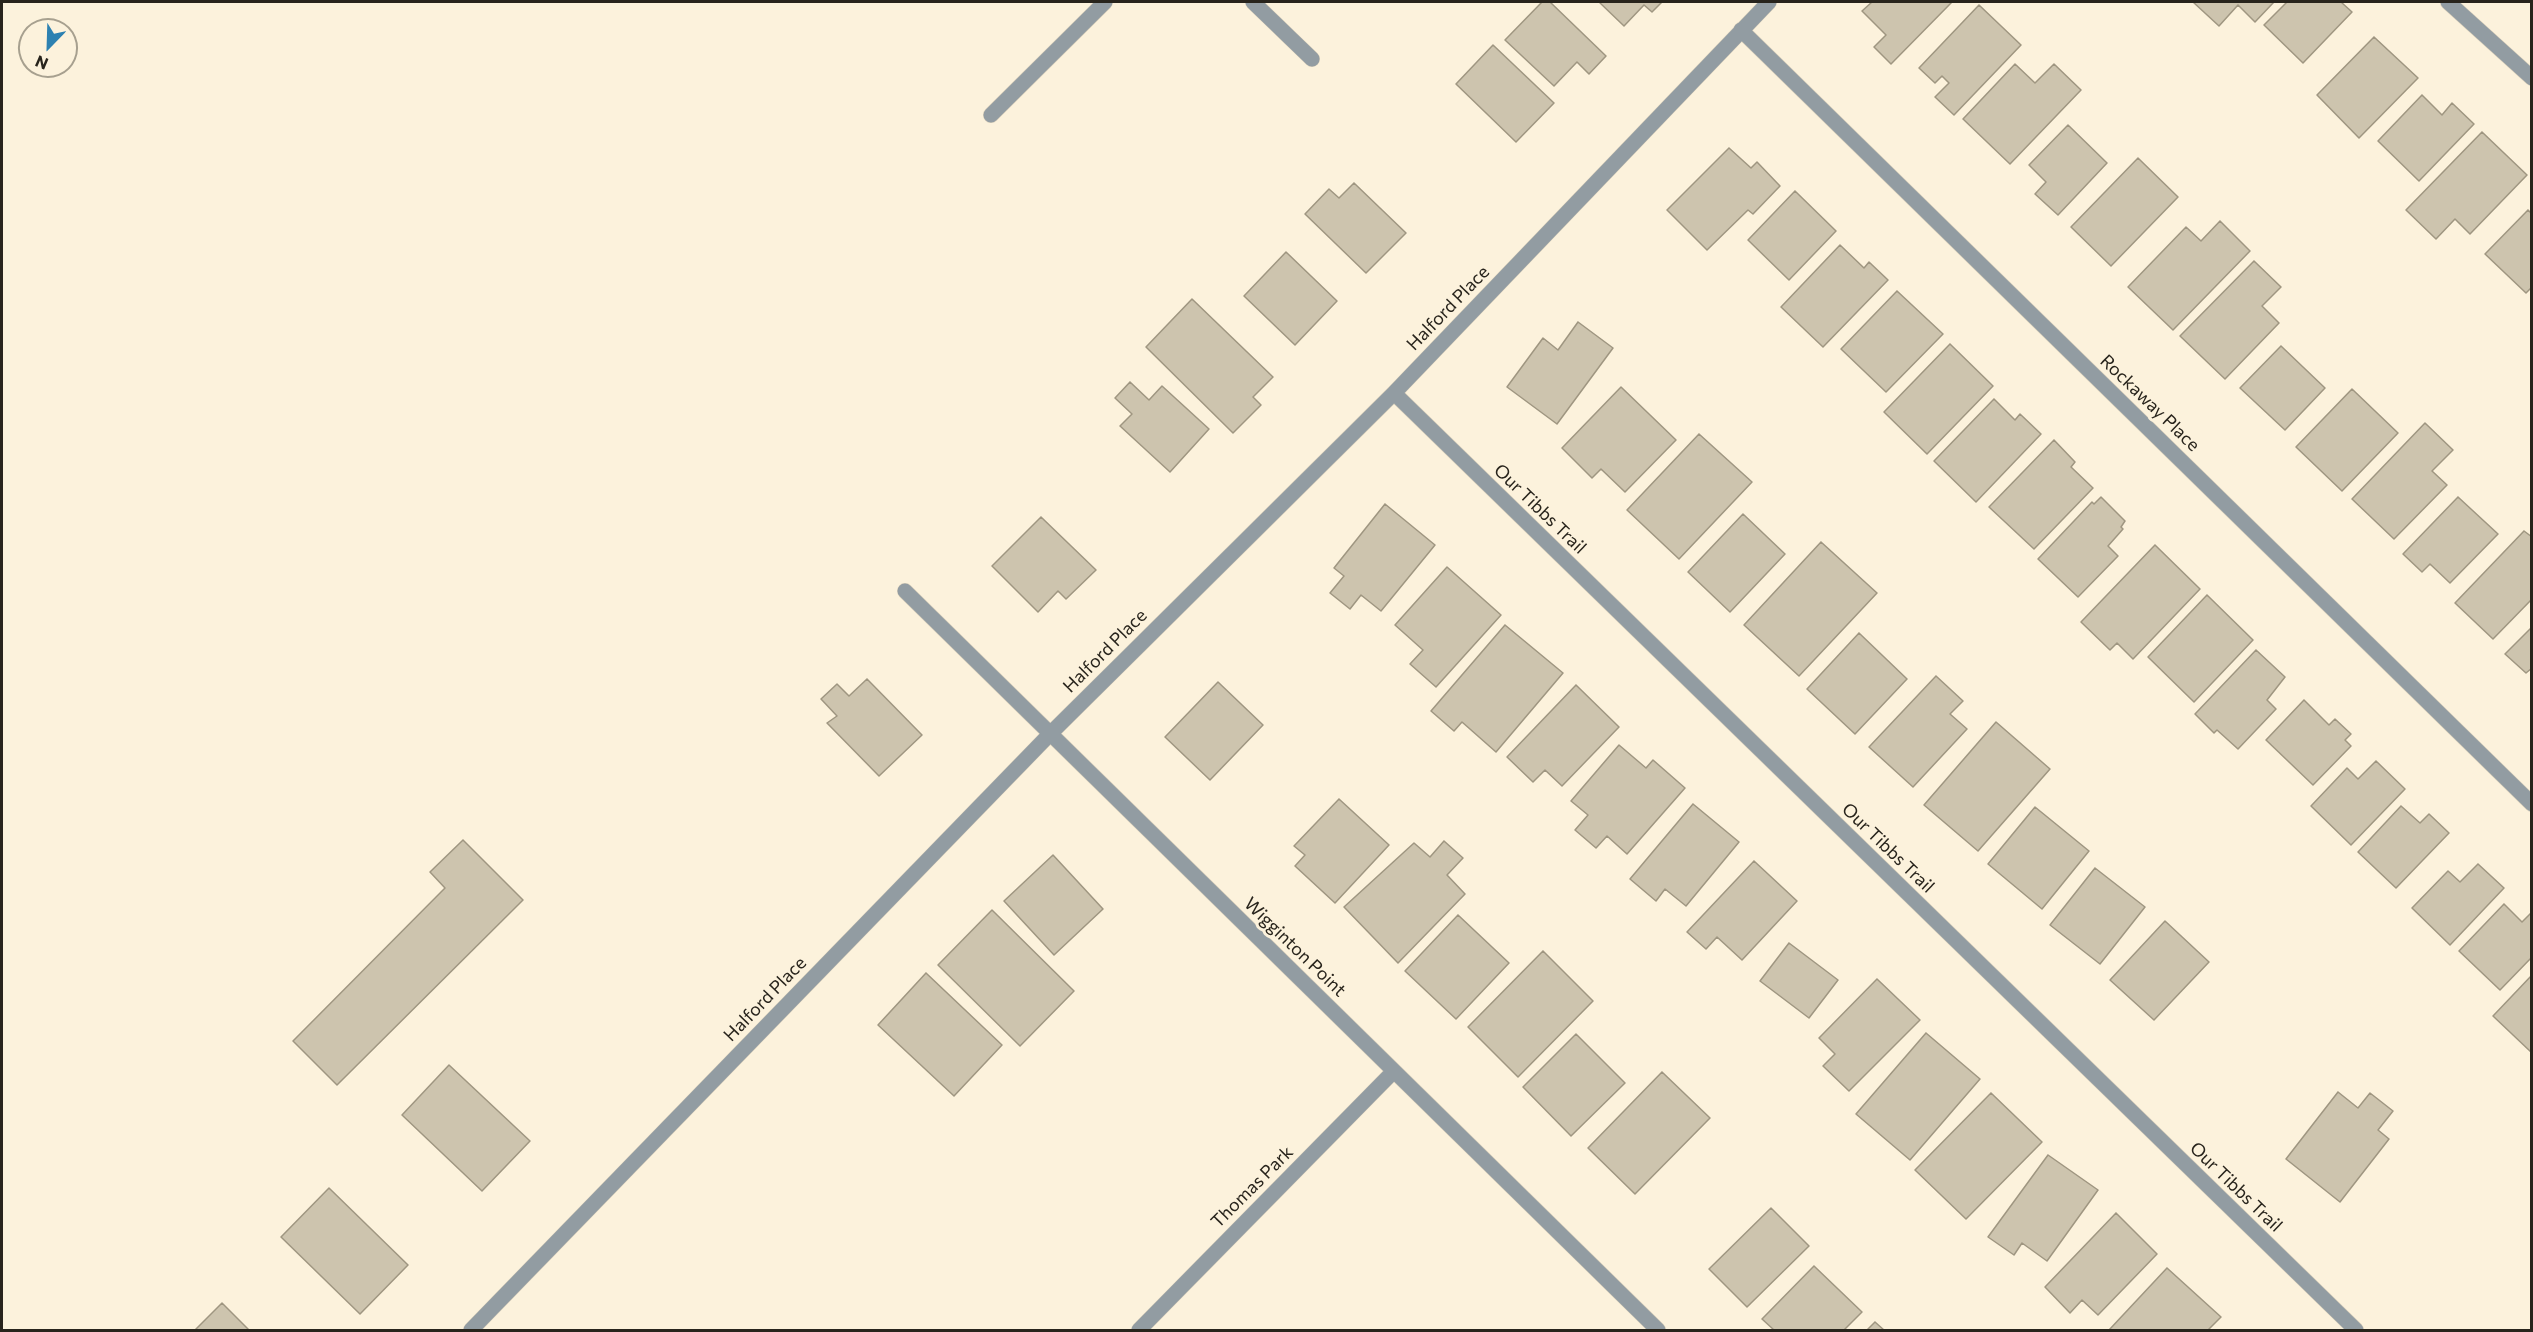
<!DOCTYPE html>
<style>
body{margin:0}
#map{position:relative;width:2533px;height:1332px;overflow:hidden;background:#fcf2dc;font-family:Commissioner,sans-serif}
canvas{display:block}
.frame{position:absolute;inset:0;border:3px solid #28241c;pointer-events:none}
.north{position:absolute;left:18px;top:18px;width:60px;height:60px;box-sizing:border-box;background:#fcf2dc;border:2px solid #a7a08f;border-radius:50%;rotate:203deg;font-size:16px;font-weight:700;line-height:24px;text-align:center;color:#28241c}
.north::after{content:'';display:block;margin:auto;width:21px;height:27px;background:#2d81b1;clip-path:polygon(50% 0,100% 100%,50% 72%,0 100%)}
</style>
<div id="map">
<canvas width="2533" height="1332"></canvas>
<div class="frame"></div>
<div class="north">N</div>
</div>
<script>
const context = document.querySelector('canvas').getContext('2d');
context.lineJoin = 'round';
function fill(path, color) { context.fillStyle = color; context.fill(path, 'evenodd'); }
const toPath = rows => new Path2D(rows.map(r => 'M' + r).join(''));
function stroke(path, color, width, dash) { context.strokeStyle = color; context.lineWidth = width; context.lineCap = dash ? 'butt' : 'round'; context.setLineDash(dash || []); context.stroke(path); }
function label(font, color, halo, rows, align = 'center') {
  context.font = font + ' Commissioner,sans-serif'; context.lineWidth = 6; context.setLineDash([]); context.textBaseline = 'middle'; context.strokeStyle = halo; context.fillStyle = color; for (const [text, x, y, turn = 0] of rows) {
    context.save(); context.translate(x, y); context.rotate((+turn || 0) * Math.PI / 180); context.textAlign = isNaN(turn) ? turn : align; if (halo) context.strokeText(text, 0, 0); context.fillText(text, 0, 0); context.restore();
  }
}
const building = toPath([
 [1542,2,1550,2,1606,56,1589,74,1577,62,1554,86,1505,40,1542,2],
 [1599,2,1662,2,1652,12,1644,5,1624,26,1599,2],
 [1872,2,1952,2,1891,64,1874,47,1886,35,1862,11,1872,2],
 [2193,2,2274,2,2255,22,2238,5,2219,26,2193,2],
 [2287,2,2341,2,2352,12,2303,63,2264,25,2287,2],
 [1979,5,2021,45,1954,115,1935,97,1949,83,1942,76,1935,83,1919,68,1979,5],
 [2374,37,2418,78,2359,138,2317,95,2374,37],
 [1493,45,1554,103,1516,142,1456,84,1493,45],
 [2015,64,2035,83,2054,64,2081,90,2010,164,1963,119,2015,64],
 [2422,95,2442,115,2452,103,2474,124,2419,181,2378,141,2422,95],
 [2068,125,2107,163,2058,215,2035,194,2046,182,2029,165,2068,125],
 [2482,132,2527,175,2470,234,2455,219,2436,239,2406,210,2482,132],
 [1729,148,1751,168,1757,162,1780,186,1753,214,1748,210,1707,250,1667,210,1729,148],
 [2138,158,2178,197,2111,266,2071,227,2138,158],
 [1354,183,1406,233,1366,273,1305,214,1329,189,1339,198,1354,183],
 [1795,191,1836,231,1789,280,1748,240,1795,191],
 [2528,210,2532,214,2532,287,2526,293,2485,254,2528,210],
 [2220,221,2250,251,2173,330,2128,287,2186,227,2201,241,2220,221],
 [1840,245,1864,268,1869,262,1888,280,1823,347,1781,307,1840,245],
 [1286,252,1337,301,1295,345,1244,296,1286,252],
 [2254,261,2281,287,2262,306,2279,323,2225,379,2180,336,2254,261],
 [1897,291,1943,334,1886,392,1841,349,1897,291],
 [1192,299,1273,377,1253,397,1261,405,1233,433,1146,347,1192,299],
 [1578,322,1613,348,1557,424,1507,387,1543,338,1558,350,1578,322],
 [1950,344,1993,386,1927,454,1884,412,1950,344],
 [2281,346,2325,388,2285,430,2240,388,2281,346],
 [1130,382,1149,400,1162,386,1209,429,1170,472,1120,426,1132,414,1115,398,1130,382],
 [1621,387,1676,440,1625,492,1601,469,1592,478,1562,448,1621,387],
 [2352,389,2398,433,2342,491,2296,447,2352,389],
 [1994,399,2015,420,2020,414,2041,434,1976,502,1934,461,1994,399],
 [2425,423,2453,450,2432,471,2447,485,2394,539,2352,499,2425,423],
 [1699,434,1752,482,1679,559,1627,510,1699,434],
 [2054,440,2075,462,2071,467,2093,488,2034,549,1989,507,2054,440],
 [2101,497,2125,521,2121,527,2123,529,2108,546,2118,556,2078,597,2038,559,2092,502,2094,504,2101,497],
 [2458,497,2498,534,2450,583,2430,564,2422,572,2403,554,2458,497],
 [1385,504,1435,545,1381,611,1361,595,1350,609,1330,593,1344,576,1334,568,1385,504],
 [1743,514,1785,554,1730,612,1688,572,1743,514],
 [1041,517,1096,570,1066,599,1058,591,1038,612,992,566,1041,517],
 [2524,531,2532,537,2532,599,2493,639,2455,603,2524,531],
 [1821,542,1877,593,1799,676,1744,625,1821,542],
 [2155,545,2200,589,2133,659,2117,643,2110,650,2081,622,2155,545],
 [1447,567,1501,615,1436,687,1410,664,1423,650,1395,625,1447,567],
 [2207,595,2253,640,2194,702,2148,657,2207,595],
 [1505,625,1563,673,1496,752,1462,722,1454,731,1431,711,1505,625],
 [2532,627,2532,668,2526,673,2505,654,2532,627],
 [1859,633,1907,679,1855,734,1807,689,1859,633],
 [2256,650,2285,677,2267,700,2276,709,2238,749,2217,730,2214,733,2195,714,2256,650],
 [1936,676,1963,701,1950,714,1967,729,1913,787,1869,747,1936,676],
 [867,679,922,735,879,776,827,723,837,716,821,699,837,684,849,696,867,679],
 [1218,682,1263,725,1210,780,1165,737,1218,682],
 [1576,685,1619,727,1562,786,1545,770,1533,782,1507,757,1576,685],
 [2304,700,2329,725,2335,719,2351,734,2345,740,2351,746,2313,785,2266,740,2304,700],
 [1996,722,2050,769,1978,851,1924,805,1996,722],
 [1619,745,1646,768,1653,760,1685,788,1627,854,1607,836,1596,848,1575,830,1588,815,1571,801,1619,745],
 [2376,761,2405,789,2351,845,2311,806,2347,768,2358,779,2376,761],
 [1339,799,1389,845,1335,903,1295,866,1305,855,1294,846,1339,799],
 [1693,804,1739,842,1686,906,1665,889,1656,901,1630,879,1693,804],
 [2401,806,2420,823,2429,814,2449,833,2396,888,2358,852,2401,806],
 [2035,807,2089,851,2042,909,1988,864,2035,807],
 [463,840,523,900,337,1085,293,1041,445,888,430,872,463,840],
 [1444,841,1463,858,1447,875,1465,894,1398,963,1344,907,1414,843,1430,857,1444,841],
 [1053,855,1103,909,1054,955,1004,901,1053,855],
 [1754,861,1797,901,1742,960,1717,937,1706,949,1687,932,1754,861],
 [2478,864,2504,888,2450,945,2412,908,2448,871,2460,882,2478,864],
 [2095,868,2145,907,2100,964,2050,925,2095,868],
 [2504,904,2522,922,2532,912,2532,957,2500,990,2459,951,2504,904],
 [992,910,1074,991,1020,1046,938,965,992,910],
 [1458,915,1509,963,1456,1019,1405,971,1458,915],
 [2165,921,2209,962,2154,1020,2110,980,2165,921],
 [1789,943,1838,980,1809,1018,1760,981,1789,943],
 [1543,951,1593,1001,1518,1077,1468,1027,1543,951],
 [926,973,1002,1045,954,1096,878,1025,926,973],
 [2532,975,2532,1053,2493,1016,2532,975],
 [1877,979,1920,1020,1849,1091,1823,1066,1835,1054,1819,1038,1877,979],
 [1926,1033,1980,1079,1910,1160,1856,1114,1926,1033],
 [1576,1034,1625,1083,1571,1136,1523,1087,1576,1034],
 [449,1065,530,1141,482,1191,402,1115,449,1065],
 [1662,1072,1710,1118,1635,1194,1588,1148,1662,1072],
 [2338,1092,2358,1108,2370,1093,2393,1111,2378,1130,2389,1139,2340,1202,2286,1159,2338,1092],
 [1991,1093,2042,1142,1966,1219,1915,1170,1991,1093],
 [2048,1155,2098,1190,2047,1261,2022,1243,2014,1255,1988,1237,2048,1155],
 [329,1188,408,1265,360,1314,281,1237,329,1188],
 [1771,1208,1809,1246,1747,1307,1709,1269,1771,1208],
 [2116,1213,2157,1254,2098,1315,2082,1300,2070,1313,2045,1287,2116,1213],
 [1814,1266,1862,1312,1844,1330,1774,1330,1762,1319,1814,1266],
 [2167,1268,2221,1317,2208,1330,2109,1330,2167,1268],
 [222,1303,249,1330,195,1330,222,1303],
 [1875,1322,1884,1330,1867,1330,1875,1322]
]);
const service = toPath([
 [1253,2,1312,59],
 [991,115,1105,2]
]);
const minor = toPath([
 [2448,2,2532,78],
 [1741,30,2532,804],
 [1394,393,2356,1330],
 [905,591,1658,1330],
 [471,1330,1050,734,1394,393,1769,2],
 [1139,1330,1394,1071]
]);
const streetNames = [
 ["Halford Place",1448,308,-46],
 ["Rockaway Place",2150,403,44],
 ["Our Tibbs Trail",1540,509,44],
 ["Halford Place",1105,651,-45],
 ["Our Tibbs Trail",1888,848,44],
 ["Wigginton Point",1295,947,44],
 ["Halford Place",765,999,-46],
 ["Thomas Park",1252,1187,-45],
 ["Our Tibbs Trail",2236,1187,44]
];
fill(building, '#cdc4ae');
stroke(building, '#9f9681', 1.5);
stroke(service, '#d6cdb9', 16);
stroke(minor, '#d6cdb9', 16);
stroke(service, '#929ca2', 15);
stroke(minor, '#929ca2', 15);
label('18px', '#28241c', '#fcf2dc', streetNames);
</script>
